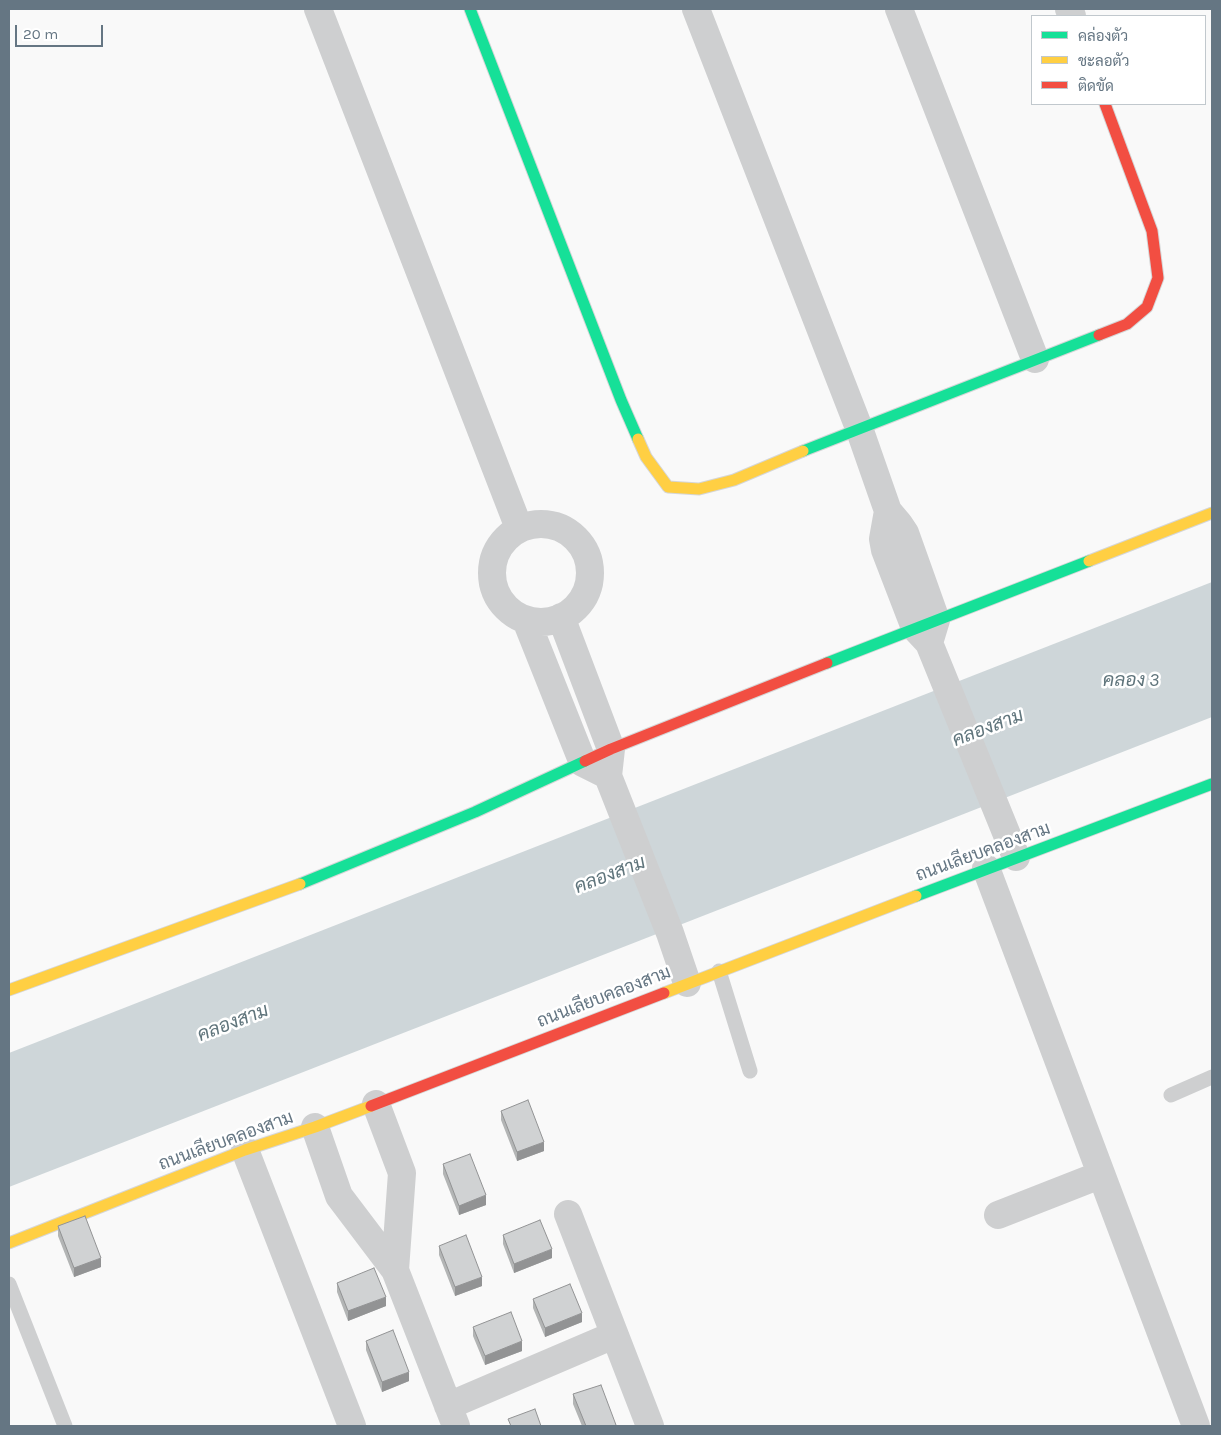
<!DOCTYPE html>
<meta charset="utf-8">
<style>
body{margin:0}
#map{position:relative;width:1221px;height:1435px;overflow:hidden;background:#f9f9f9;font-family:Karla,Sarabun,sans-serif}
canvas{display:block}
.frame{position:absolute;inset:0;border:10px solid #657683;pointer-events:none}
.legend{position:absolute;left:1031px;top:15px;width:175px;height:90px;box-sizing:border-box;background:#fff;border:1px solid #c1c8cd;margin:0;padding:6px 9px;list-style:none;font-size:15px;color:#657683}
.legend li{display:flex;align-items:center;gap:10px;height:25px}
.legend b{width:25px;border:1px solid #c1c8cd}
.scale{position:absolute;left:15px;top:25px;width:88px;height:22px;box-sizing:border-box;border:2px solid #657683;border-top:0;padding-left:6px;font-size:15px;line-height:18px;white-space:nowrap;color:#657683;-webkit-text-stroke:4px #fff;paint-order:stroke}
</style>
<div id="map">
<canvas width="1221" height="1435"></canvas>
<div class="frame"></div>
<ul class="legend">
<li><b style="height:6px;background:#16e098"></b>คล่องตัว</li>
<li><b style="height:6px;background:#ffcf43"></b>ชะลอตัว</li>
<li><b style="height:6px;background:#f24e42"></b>ติดขัด</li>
</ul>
<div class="scale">20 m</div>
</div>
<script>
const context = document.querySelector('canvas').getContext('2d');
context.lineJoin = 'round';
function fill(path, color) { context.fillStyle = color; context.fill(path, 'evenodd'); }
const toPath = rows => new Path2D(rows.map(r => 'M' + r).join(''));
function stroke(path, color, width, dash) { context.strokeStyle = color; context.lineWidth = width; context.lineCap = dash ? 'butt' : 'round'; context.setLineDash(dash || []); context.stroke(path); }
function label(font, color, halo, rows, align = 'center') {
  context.font = font + ' Karla,Sarabun,sans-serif'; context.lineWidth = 5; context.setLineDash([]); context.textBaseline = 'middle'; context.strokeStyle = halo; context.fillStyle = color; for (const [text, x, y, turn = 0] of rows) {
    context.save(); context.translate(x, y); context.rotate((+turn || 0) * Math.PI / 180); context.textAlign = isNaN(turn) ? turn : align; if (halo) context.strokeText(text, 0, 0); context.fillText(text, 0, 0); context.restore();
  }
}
const water = toPath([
 [1212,582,1212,717,9,1187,9,1053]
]);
const lane = toPath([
 [719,971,750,1071],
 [1171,1095,1212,1077],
 [9,1284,65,1426]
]);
const street = toPath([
 [318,9,519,528],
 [696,9,859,428,888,511,899,524,905,533,936,620,929,643],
 [899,9,1035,359],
 [1069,9,1072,16],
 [888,511,883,539,885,550,915,628,929,643,1016,857],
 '492 573a49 49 0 1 1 98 0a49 49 0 1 1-98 0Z',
 [561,617,611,749,608,776,670,933,687,983],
 [526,620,583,763,603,773],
 [986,868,1196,1426],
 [376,1104,402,1173,395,1270],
 [315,1127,339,1196,395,1270,456,1426],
 [245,1150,352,1426],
 [568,1214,650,1426],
 [998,1215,1100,1175],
 [448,1406,614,1335]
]);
const fast = toPath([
 [470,9,621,400,638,439],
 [803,451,1099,335],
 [827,663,1089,561],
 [300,884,475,812,585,761],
 [916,896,1212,784]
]);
const slow = toPath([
 [638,439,646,457,668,487,699,489,734,480,803,451],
 [1089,561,1212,513],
 [9,990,300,884],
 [664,993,916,896],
 [9,1243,245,1150,315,1127,371,1106]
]);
const jam = toPath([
 [1099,335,1127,324,1147,307,1158,278,1152,231,1105,104],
 [585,761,611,749,827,663],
 [371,1106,664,993]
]);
const wall = toPath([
 [501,1111,544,1151,517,1161,501,1120],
 [443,1164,486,1205,459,1215,443,1174],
 [58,1226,101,1267,74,1277,58,1236],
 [503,1235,552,1258,514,1273,503,1244],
 [439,1246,482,1286,455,1296,439,1255],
 [337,1283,386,1306,348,1321,337,1292],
 [533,1299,582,1322,545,1337,533,1308],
 [473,1327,522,1351,485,1365,473,1336],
 [366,1341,409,1381,382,1392,366,1350],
 [573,1394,616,1426,582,1426,573,1404]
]);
const shadedWall = toPath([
 [544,1142,544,1151,517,1161,517,1152],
 [486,1195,486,1205,459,1215,459,1206],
 [552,1249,552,1258,514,1273,514,1264],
 [101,1258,101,1267,74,1277,74,1268],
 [482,1277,482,1286,455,1296,455,1287],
 [386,1297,386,1306,348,1321,348,1311],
 [582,1313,582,1322,545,1337,545,1328],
 [522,1341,522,1351,485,1365,485,1356],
 [409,1372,409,1381,382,1392,382,1382]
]);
const building = toPath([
 [528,1100,544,1142,517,1152,501,1111,528,1100],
 [470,1154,486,1195,459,1206,443,1164,470,1154],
 [85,1216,101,1258,74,1268,58,1226,85,1216],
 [540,1220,552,1249,514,1264,503,1235,540,1220],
 [466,1235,482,1277,455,1287,439,1246,466,1235],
 [374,1268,386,1297,348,1311,337,1283,374,1268],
 [570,1284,582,1313,545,1328,533,1299,570,1284],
 [511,1312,522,1341,485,1356,473,1327,511,1312],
 [393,1330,409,1372,382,1382,366,1341,393,1330],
 [601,1385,616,1425,614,1426,586,1426,573,1394,601,1385],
 [535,1409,541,1426,511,1426,508,1419,535,1409]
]);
const streetNames = [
 ["ถนนเลียบคลองสาม",983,852,-20],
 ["ถนนเลียบคลองสาม",604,997,-21],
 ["ถนนเลียบคลองสาม",226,1141,-20]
];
const waterNames = [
 ["คลอง 3",1131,681],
 ["คลองสาม",988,728,-21],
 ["คลองสาม",610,875,-21],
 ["คลองสาม",233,1023,-21]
];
fill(water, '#ced6d9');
stroke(fast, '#d5d6d7', 13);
stroke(slow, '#d5d6d7', 13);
stroke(jam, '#d5d6d7', 13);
stroke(lane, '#cecfd0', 15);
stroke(street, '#cecfd0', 28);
stroke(fast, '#16e098', 11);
stroke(slow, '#ffcf43', 11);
stroke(jam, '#f24e42', 11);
fill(wall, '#b3b5b5');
fill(shadedWall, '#929394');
fill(building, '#d0d2d3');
stroke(building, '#929394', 1);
label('18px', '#657683', '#fff', streetNames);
label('italic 19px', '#60757c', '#fff', waterNames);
</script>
